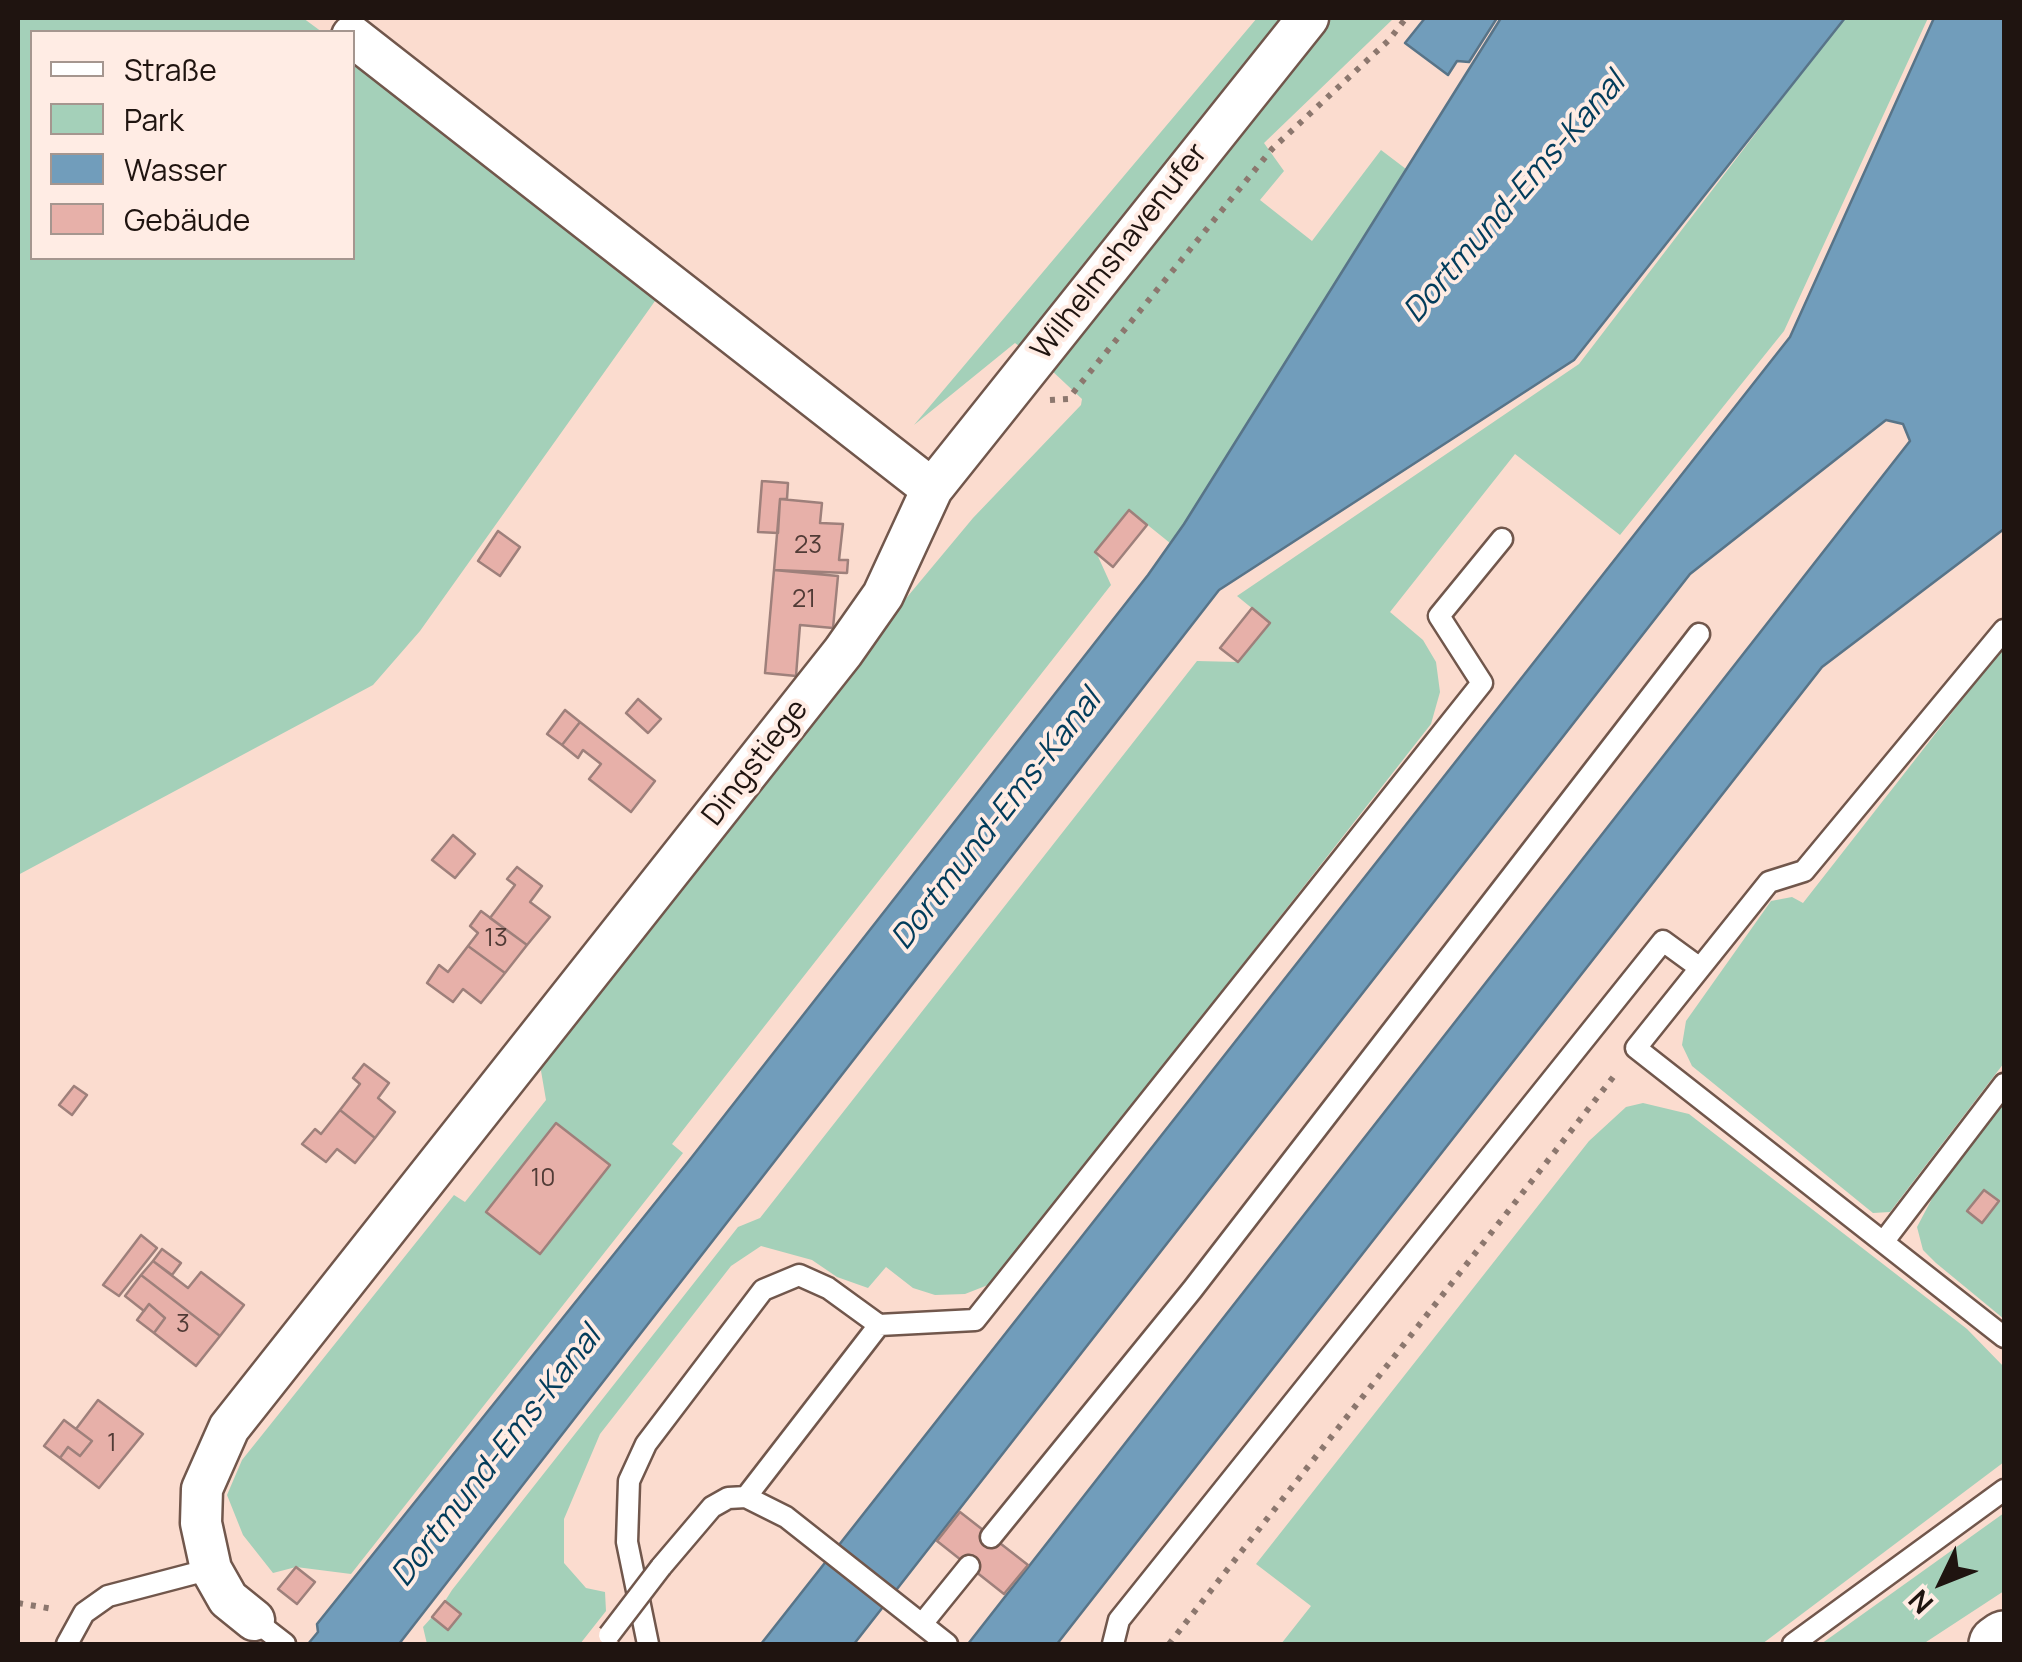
<!DOCTYPE html>
<meta charset="utf-8">
<style>
body{margin:0}
#map{position:relative;width:2022px;height:1662px;overflow:hidden;background:#fbdccf;font-family:Manrope,sans-serif}
canvas{display:block}
.frame{position:absolute;inset:0;border:20px solid #1f1410;pointer-events:none}
.legend{position:absolute;left:30px;top:30px;width:325px;height:230px;box-sizing:border-box;background:#ffece4;border:2px solid #a5968f;margin:0;padding:12px 18px;list-style:none;font-size:30px;color:#1f1410}
.legend li{display:flex;align-items:center;gap:20px;height:50px}
.legend b{width:50px;border:2px solid #a5968f}
.north{position:absolute;left:1892px;top:1532px;width:100px;height:100px;-webkit-text-stroke:8px #ffece4;paint-order:stroke;rotate:227deg;font-size:28px;font-weight:700;line-height:40px;text-align:center;color:#1f1410}
.north::after{content:'';display:block;margin:auto;width:35px;height:45px;background:#1f1410;clip-path:polygon(50% 0,100% 100%,50% 72%,0 100%)}
</style>
<div id="map">
<canvas width="2022" height="1662"></canvas>
<div class="frame"></div>
<ul class="legend">
<li><b style="height:12px;background:#fff"></b>Straße</li>
<li><b style="height:28px;background:#a4d0b9"></b>Park</li>
<li><b style="height:28px;background:#719dbb"></b>Wasser</li>
<li><b style="height:28px;background:#e7b0a9"></b>Gebäude</li>
</ul>
<div class="north">N</div>
</div>
<script>
const context = document.querySelector('canvas').getContext('2d');
context.lineJoin = 'round';
function fill(path, color) { context.fillStyle = color; context.fill(path, 'evenodd'); }
const toPath = rows => new Path2D(rows.map(r => 'M' + r).join(''));
function stroke(path, color, width, dash) { context.strokeStyle = color; context.lineWidth = width; context.lineCap = dash ? 'butt' : 'round'; context.setLineDash(dash || []); context.stroke(path); }
function label(font, color, halo, rows, align = 'center') {
  context.font = font + ' Manrope,sans-serif'; context.lineWidth = 8; context.setLineDash([]); context.textBaseline = 'middle'; context.strokeStyle = halo; context.fillStyle = color; for (const [text, x, y, turn = 0] of rows) {
    context.save(); context.translate(x, y); context.rotate((+turn || 0) * Math.PI / 180); context.textAlign = isNaN(turn) ? turn : align; if (halo) context.strokeText(text, 0, 0); context.fillText(text, 0, 0); context.restore();
  }
}
const green = toPath([
 [18,18,303,18,322,32,32,32,32,258,352,258,353,56,660,294,420,631,373,685,18,875],
 [1257,18,1394,18,1264,143,1284,171,1260,200,1312,241,1381,150,1406,169,1184,524,1170,543,1129,510,1096,552,1111,585,672,1144,683,1153,351,1574,296,1567,273,1573,243,1535,227,1495,242,1460,454,1195,465,1202,546,1100,540,1065,888,620,973,518,1081,405,1082,399,1050,369,1015,343,914,425],
 [1844,18,1928,18,1784,331,1620,535,1515,454,1390,612,1423,640,1436,662,1440,692,1431,724,993,1283,965,1294,935,1295,913,1288,886,1267,868,1288,837,1277,812,1260,761,1246,731,1266,600,1434,564,1519,564,1563,586,1588,605,1592,606,1611,580,1644,427,1644,423,1627,432,1617,448,1629,461,1614,445,1601,452,1590,738,1227,760,1218,1197,661,1238,662,1270,623,1237,596,1579,364],
 [2004,646,2004,1063,1890,1212,1873,1213,1692,1066,1682,1045,1686,1021,1771,901,1792,897,1803,903],
 [2004,1102,2004,1319,1936,1263,1923,1250,1917,1227,1936,1191],
 [1643,1103,1689,1114,1967,1329,2004,1367,2004,1462,1762,1644,1281,1644,1311,1606,1256,1564,1589,1141,1626,1107],
 [2004,1513,2004,1591,1923,1644,1821,1644]
]);
const water = toPath([
 [1425,18,1497,18,1469,62,1457,61,1448,75,1405,43,1425,18],
 [1501,18,1845,18,1574,360,1219,590,399,1644,308,1644,318,1632,317,1624,688,1162,1148,575,1184,524,1501,18],
 [1934,18,2004,18,2004,529,1822,667,1057,1644,968,1644,1910,441,1903,424,1886,420,1690,574,854,1644,761,1644,1790,337,1934,18]
]);
const building = toPath([
 [762,481,788,483,787,499,780,499,778,533,758,532,762,481],
 [780,499,822,503,820,523,843,524,839,560,848,560,847,573,774,570,780,499],
 [1129,510,1147,525,1113,567,1095,552,1129,510],
 [498,531,520,547,500,576,478,561,498,531],
 [774,570,838,576,833,628,800,625,796,676,765,673,774,570],
 [1252,608,1270,623,1238,662,1220,648,1252,608],
 [638,699,661,719,648,733,626,713,638,699],
 [565,710,580,722,562,745,547,734,565,710],
 [580,722,655,781,631,812,589,779,601,764,583,750,578,758,562,745,580,722],
 [453,835,475,854,455,878,432,860,453,835],
 [517,867,542,886,530,902,550,917,527,945,490,918,515,885,507,879,517,867],
 [481,911,527,945,505,973,468,946,478,933,470,926,481,911],
 [468,946,505,973,481,1003,463,989,453,1002,427,983,439,965,448,972,468,946],
 [364,1064,389,1083,378,1098,395,1112,375,1138,340,1110,360,1084,353,1078,364,1064],
 [74,1086,87,1095,72,1115,59,1105,74,1086],
 [340,1110,375,1138,355,1163,337,1149,326,1162,302,1144,315,1129,321,1134,340,1110],
 [556,1123,610,1165,540,1254,486,1212,556,1123],
 [1984,1190,1999,1201,1982,1223,1967,1211,1984,1190],
 [141,1235,157,1248,119,1296,103,1285,141,1235],
 [162,1249,181,1263,172,1275,153,1261,162,1249],
 [153,1261,188,1288,201,1272,244,1305,220,1336,141,1275,153,1261],
 [141,1275,220,1336,196,1366,154,1333,165,1318,149,1304,144,1311,125,1296,141,1275],
 [149,1304,165,1318,154,1333,137,1320,149,1304],
 [98,1400,143,1434,99,1488,60,1458,68,1447,80,1456,92,1441,76,1429,98,1400],
 [64,1420,92,1441,80,1456,68,1447,60,1458,44,1446,64,1420],
 [960,1512,1028,1565,1004,1594,937,1541,960,1512],
 [296,1567,315,1582,297,1604,278,1589,296,1567],
 [445,1601,461,1614,448,1630,432,1617,445,1601]
]);
const path = toPath([
 [1050,400,1068,399,1272,149,1389,40,1406,18],
 [18,1603,53,1609],
 [1169,1644,1618,1071]
]);
const lane = toPath([
 [2004,630,1804,871,1769,882,1636,1048,2004,1337],
 [1884,1241,2004,1084],
 [879,1325,975,1320,1482,683,1439,616,1502,539],
 [991,1537,1192,1290,1699,634],
 [661,1567,712,1507,728,1498,746,1497,786,1517,947,1644],
 [254,1620,285,1644],
 [922,1624,969,1566],
 [67,1644,84,1613,108,1596,211,1569],
 [648,1644,627,1542,629,1481,646,1444,763,1290,799,1275,828,1288,879,1325,746,1497],
 [1113,1644,1119,1620,1663,941,1700,968],
 [1793,1644,2004,1490]
]);
const street = toPath([
 [352,36,932,489],
 [254,1620,228,1599,211,1569,201,1523,202,1489,229,1428,843,652,883,595,932,489,1308,18]
]);
const secondary = toPath([
 [1997,1644,2004,1639]
]);
const laneBridge = toPath([
 [609,1635,661,1567]
]);
const numberNames = [
 ["23",808,546],
 ["21",804,600],
 ["13",496,939],
 ["10",543,1179],
 ["3",183,1325],
 ["1",112,1444]
];
const streetNames = [
 ["Wilhelmshavenufer",1120,252,-52],
 ["Dingstiege",756,763,-52]
];
const waterNames = [
 ["Dortmund-Ems-Kanal",1515,198,-49],
 ["Dortmund-Ems-Kanal",997,820,-52],
 ["Dortmund-Ems-Kanal",497,1457,-52]
];
fill(green, '#a4d0b9');
fill(water, '#719dbb');
stroke(water, '#587488', 2.5);
fill(building, '#e7b0a9');
stroke(building, '#9e807b', 2.5);
stroke(lane, '#71574c', 25);
stroke(street, '#71574c', 45);
stroke(secondary, '#71574c', 60);
stroke(path, '#8c776e', 6, [5, 8]);
stroke(lane, '#fff', 20);
stroke(street, '#fff', 40);
stroke(secondary, '#fff', 55);
stroke(laneBridge, '#71574c', 25, []);
stroke(laneBridge, '#fff', 20);
label('25px', '#513b36', null, numberNames);
label('30px', '#1f1410', '#ffece4', streetNames);
label('italic 32px', '#023c5b', '#ffece4', waterNames);
</script>
